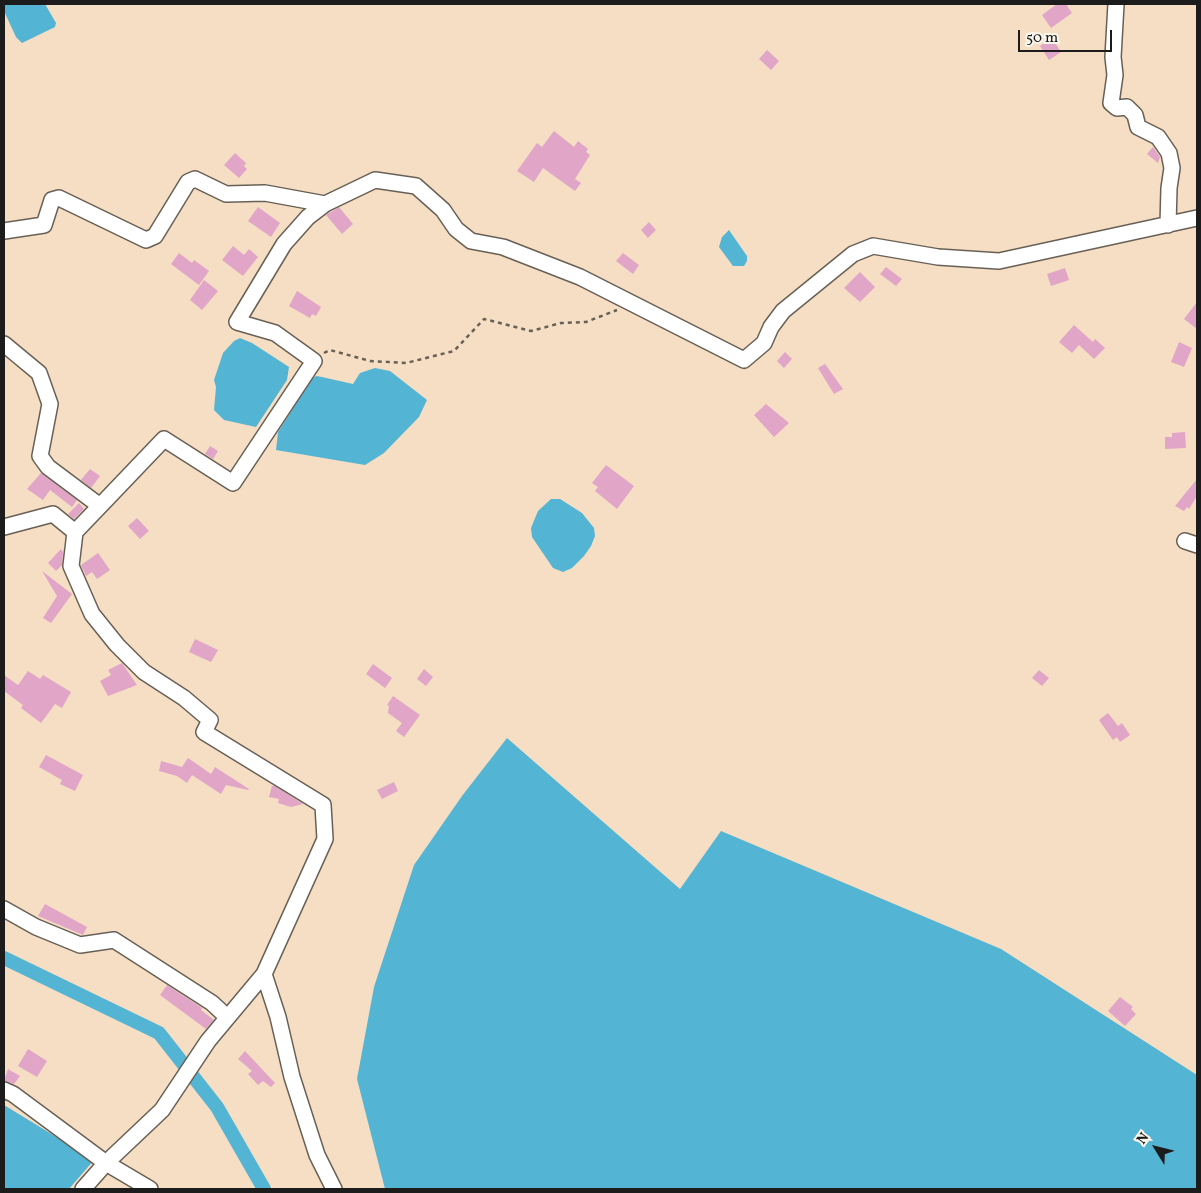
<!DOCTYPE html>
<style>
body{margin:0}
#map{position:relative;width:1201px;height:1193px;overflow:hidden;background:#f5dec3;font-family:Vollkorn,serif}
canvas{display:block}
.frame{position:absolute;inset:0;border:5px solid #1c1c1c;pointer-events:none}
.north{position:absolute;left:1131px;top:1123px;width:50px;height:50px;-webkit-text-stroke:4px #fbf7ec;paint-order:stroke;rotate:306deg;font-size:14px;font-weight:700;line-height:20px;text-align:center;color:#1c1c1c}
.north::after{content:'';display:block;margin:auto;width:18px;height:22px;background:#1c1c1c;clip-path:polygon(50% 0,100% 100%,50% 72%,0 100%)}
.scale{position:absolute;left:1018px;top:30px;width:94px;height:22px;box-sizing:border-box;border:2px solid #1c1c1c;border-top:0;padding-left:6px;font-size:15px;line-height:18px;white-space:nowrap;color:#1c1c1c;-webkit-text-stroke:4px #fbf7ec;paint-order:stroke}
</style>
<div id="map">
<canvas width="1201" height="1193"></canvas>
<div class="frame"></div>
<div class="north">N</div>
<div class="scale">50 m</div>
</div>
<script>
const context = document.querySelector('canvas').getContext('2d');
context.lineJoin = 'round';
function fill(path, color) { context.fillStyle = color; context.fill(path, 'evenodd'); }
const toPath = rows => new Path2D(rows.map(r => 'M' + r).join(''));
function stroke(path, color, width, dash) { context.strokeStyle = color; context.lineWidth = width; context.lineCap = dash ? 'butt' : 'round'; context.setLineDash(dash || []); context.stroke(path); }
const water = toPath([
 [4,4,45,4,56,23,55,27,22,43,16,37,4,11],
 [729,230,747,256,747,261,744,266,733,266,719,247,722,237],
 [240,338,252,343,289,367,287,380,256,427,224,420,214,410,216,387,214,380,223,353,234,341],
 [375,368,390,371,427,400,419,417,384,453,365,465,276,450,278,432,311,380,316,376,322,377,353,384,360,373],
 [551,499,560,499,582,513,594,528,595,536,591,546,584,556,572,568,563,572,553,568,532,537,531,528,538,511],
 [507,738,680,889,721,831,1001,949,1197,1075,1197,1189,385,1189,357,1079,374,987,414,865,462,796],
 [4,1105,94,1160,69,1189,4,1189]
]);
const canal = toPath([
 [4,958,159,1033,217,1107,264,1189]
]);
const building = toPath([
 [1057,4,1066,4,1072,13,1051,28,1042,15],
 [1052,38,1061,52,1049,60,1040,46],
 [767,50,779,61,771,70,759,59],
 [554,131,574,147,578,141,588,149,586,152,590,155,575,179,581,183,575,191,543,168,534,182,517,171,537,143,542,147],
 [1153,147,1160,157,1158,163,1147,154],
 [235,153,246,163,244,166,247,169,239,178,224,165],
 [258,207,280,223,271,237,248,221],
 [339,207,353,224,342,234,326,215],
 [649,222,656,230,648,238,641,230],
 [233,246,244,255,249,249,258,257,243,276,222,260],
 [179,253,192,263,194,260,209,271,199,285,171,264],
 [623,253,639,265,633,274,616,261],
 [886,267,902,279,896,286,880,274],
 [1065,268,1069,280,1051,286,1047,274],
 [860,272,875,287,860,302,844,288],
 [204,280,218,291,202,310,190,300],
 [297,291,321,307,316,316,312,314,310,318,289,306],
 [1197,302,1197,329,1184,319],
 [1074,325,1093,342,1095,339,1105,348,1094,359,1079,345,1072,353,1059,342],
 [1179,342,1192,348,1184,367,1171,362],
 [785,352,792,359,784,368,777,361],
 [825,364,843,389,834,394,818,368],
 [766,404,789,423,774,437,754,415],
 [1185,432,1186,448,1165,449,1165,437,1172,437,1172,433],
 [210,446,218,451,213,459,205,454],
 [606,465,634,486,617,509,595,491,598,487,592,483],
 [90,469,100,476,91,488,81,480],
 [41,473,77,500,72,507,50,490,43,500,27,489],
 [1197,479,1197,496,1189,509,1187,507,1184,511,1175,506],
 [79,503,84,509,74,519,68,514],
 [137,518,149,531,140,539,128,526],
 [61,549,63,552,62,565,56,571,48,563],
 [98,553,110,570,97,579,92,572,86,576,81,565],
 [42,571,72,594,51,623,43,618,57,596],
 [195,639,218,650,211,662,189,652],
 [122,663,137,685,108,696,100,681,111,675,108,670],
 [373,664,392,678,385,688,366,674],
 [424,669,433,677,426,686,417,679],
 [1039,670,1049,678,1042,686,1032,678],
 [28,671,40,679,43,675,71,692,62,708,55,704,41,723,21,708,23,705,4,691,4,675,18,685],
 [393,696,420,715,404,737,396,731,402,723,388,713,389,706,387,705],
 [1108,713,1118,726,1122,723,1130,735,1120,742,1117,737,1113,740,1099,720],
 [46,755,83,775,75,791,60,784,62,780,39,767],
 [188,758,211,774,215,767,249,789,248,790,226,785,221,794,192,775,187,783,177,776,159,771,161,761,182,767],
 [394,782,398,791,382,799,377,790],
 [272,786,275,786,303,804,291,807,278,803,279,799,269,797],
 [45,904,87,927,83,935,38,916],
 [167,985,202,1008,201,1010,214,1020,206,1029,160,995],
 [1120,997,1133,1007,1131,1009,1136,1014,1125,1026,1108,1011],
 [28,1049,47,1061,37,1077,18,1066],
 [245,1051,275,1083,271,1087,263,1081,258,1085,248,1074,252,1071,238,1059],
 [8,1069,20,1076,14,1084,4,1081]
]);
const path = toPath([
 [324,353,330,350,370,361,406,363,454,351,484,319,531,331,561,323,586,322,617,310]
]);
const street = toPath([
 [1116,4,1113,57,1115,75,1111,103,1117,108,1127,107,1135,115,1138,127,1158,137,1169,153,1172,168,1169,188,1168,225],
 [4,231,44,225,52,200,59,198,146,240,155,236,188,182,195,179,226,194,265,193,325,204],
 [4,344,39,373,50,404,40,456,48,467,100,506,164,439,233,483,314,361,275,333,237,322,284,244,308,217,325,204,375,180,416,186,443,210,456,229,471,241,503,247,580,277,744,360,764,343,771,327,783,311,853,254,873,246,938,257,999,261,1197,218],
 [4,527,53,514,75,532],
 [1185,541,1197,545],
 [4,909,36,927,80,945,114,940,212,1003,227,1017],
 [264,974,278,1017,292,1077,317,1155,334,1189],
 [4,1090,13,1094,106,1163,150,1189],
 [83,1189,106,1163,162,1110,208,1041,264,974,325,839,323,805,204,732,210,720,184,698,144,672,117,645,92,614,71,566,75,532,100,506]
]);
fill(water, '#54b4d3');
stroke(canal, '#54b4d3', 14);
fill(building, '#e1a5c8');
stroke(street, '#686056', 18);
stroke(path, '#686056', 2.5, [4, 4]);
stroke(street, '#fff', 15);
</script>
